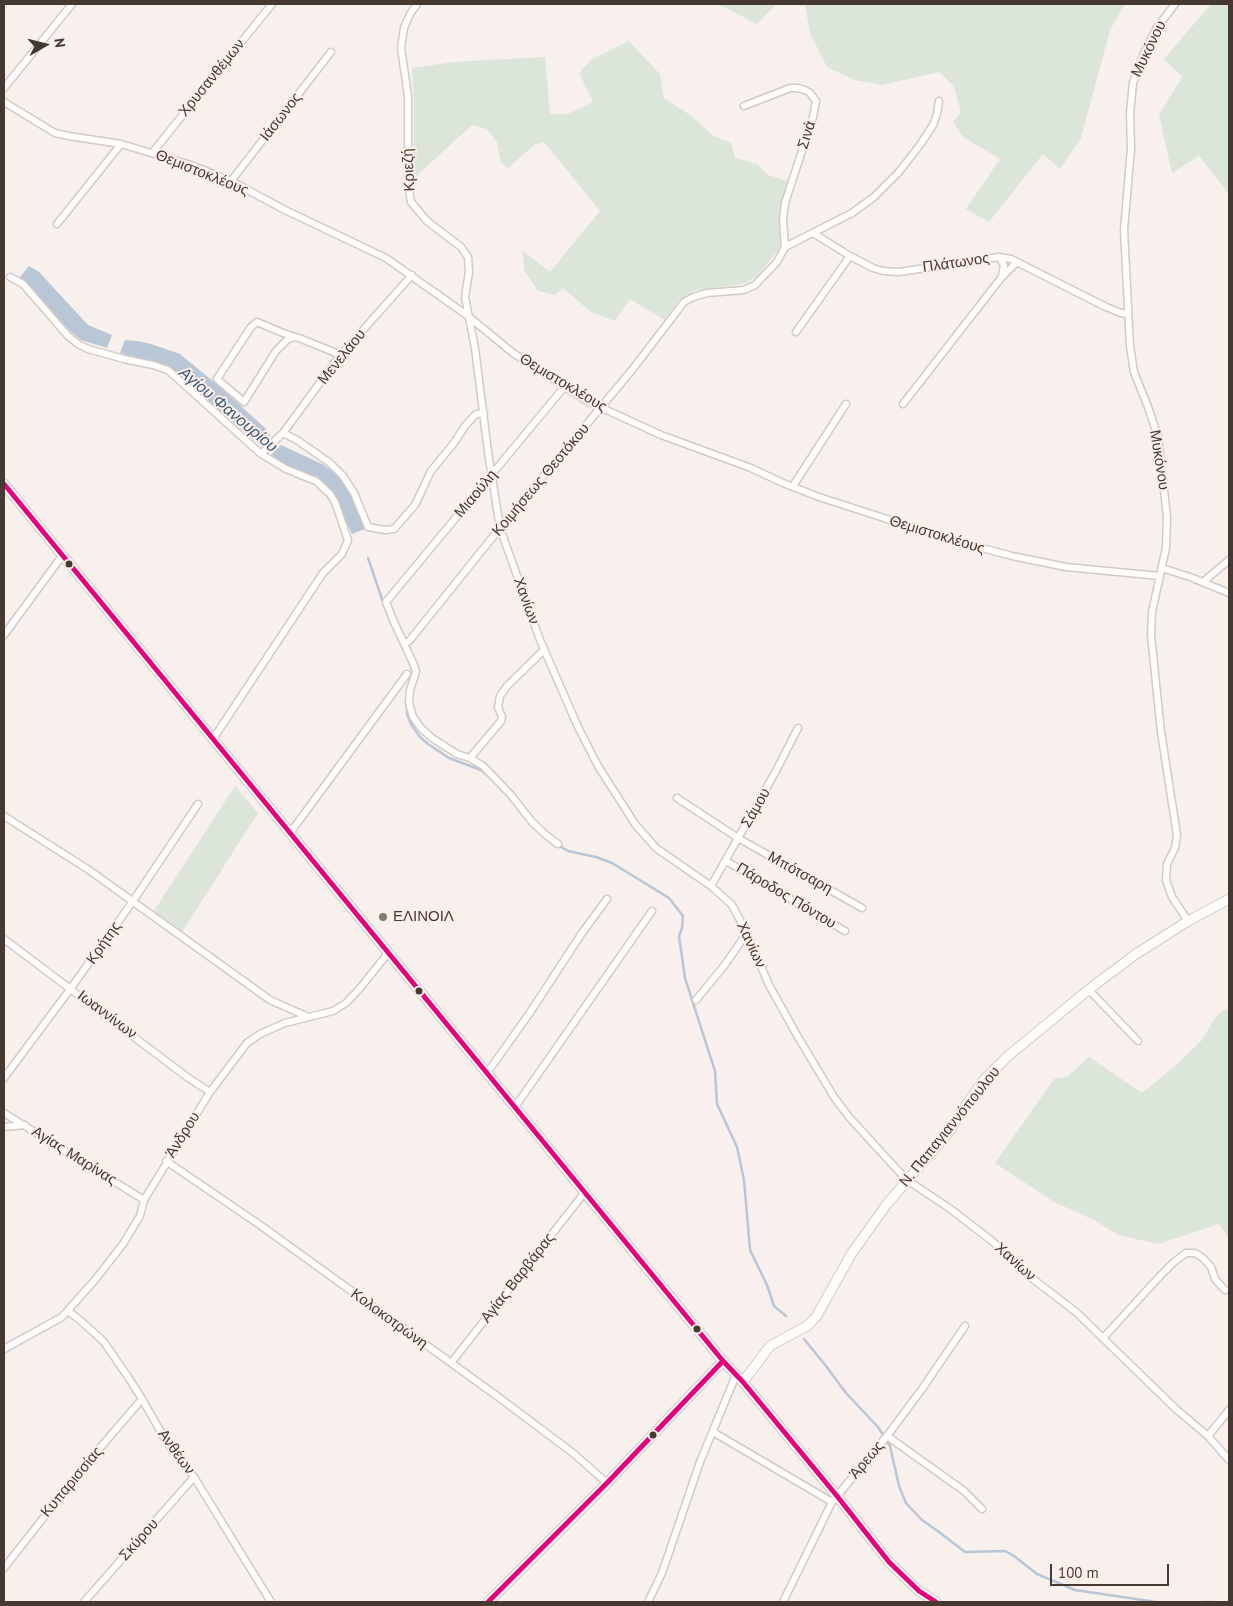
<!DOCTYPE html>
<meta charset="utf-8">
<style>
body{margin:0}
#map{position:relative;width:1233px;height:1606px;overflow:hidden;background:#f7f0ec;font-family:"PT Sans",sans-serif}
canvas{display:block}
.frame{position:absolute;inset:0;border:5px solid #453932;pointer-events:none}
.north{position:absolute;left:20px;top:20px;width:50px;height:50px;-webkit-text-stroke:4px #fcefe8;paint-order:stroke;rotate:82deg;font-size:14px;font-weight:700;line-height:20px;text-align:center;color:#453932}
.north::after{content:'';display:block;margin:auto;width:18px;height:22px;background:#453932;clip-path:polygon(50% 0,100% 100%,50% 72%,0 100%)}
.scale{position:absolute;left:1050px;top:1564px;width:119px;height:22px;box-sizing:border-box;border:2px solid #453932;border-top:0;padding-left:6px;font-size:15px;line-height:18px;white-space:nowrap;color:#453932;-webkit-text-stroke:4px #fcefe8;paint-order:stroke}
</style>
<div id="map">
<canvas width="1233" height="1606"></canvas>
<div class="frame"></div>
<div class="north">N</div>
<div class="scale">100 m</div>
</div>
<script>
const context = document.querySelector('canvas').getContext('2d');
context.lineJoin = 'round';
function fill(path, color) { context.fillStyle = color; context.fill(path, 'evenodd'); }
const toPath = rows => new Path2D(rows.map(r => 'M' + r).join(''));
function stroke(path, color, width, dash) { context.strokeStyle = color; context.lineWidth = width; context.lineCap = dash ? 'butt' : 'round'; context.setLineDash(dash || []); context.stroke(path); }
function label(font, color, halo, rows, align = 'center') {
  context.font = font + ' "PT Sans",sans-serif'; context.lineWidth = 4; context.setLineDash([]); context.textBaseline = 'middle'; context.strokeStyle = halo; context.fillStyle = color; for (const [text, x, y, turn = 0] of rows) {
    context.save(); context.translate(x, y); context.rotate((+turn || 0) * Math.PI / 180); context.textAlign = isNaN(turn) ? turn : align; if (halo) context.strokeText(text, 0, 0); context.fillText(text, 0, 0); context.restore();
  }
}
const green = toPath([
 [718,4,776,4,757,24],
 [805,4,1125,4,1110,30,1081,138,1060,169,1043,154,989,222,966,209,1000,159,963,137,953,122,961,112,954,86,939,72,882,85,855,80,827,67,810,33],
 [1211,4,1229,4,1229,194,1199,156,1172,173,1159,115,1182,77,1164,59],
 [629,41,660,74,664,98,693,117,712,135,731,143,735,158,757,164,768,175,787,181,779,226,782,245,757,277,743,284,693,291,679,300,665,320,630,299,615,321,591,312,563,288,555,295,538,291,524,270,523,251,550,272,600,211,544,142,534,145,508,168,501,163,497,142,487,129,472,125,413,179,414,103,412,68,455,62,545,57,550,114,568,114,593,102,579,73,591,60],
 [235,786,258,813,180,935,152,914],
 [1229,1007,1229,1238,1219,1224,1158,1244,1118,1235,1094,1220,1054,1202,995,1163,1054,1079,1067,1077,1089,1057,1142,1093,1175,1066,1202,1040,1217,1015]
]);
const water = toPath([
 [29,266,39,272,88,325,112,335,107,348,81,340,71,332,20,277],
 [125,340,137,341,151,344,180,354,220,387,265,428,270,435,261,446,171,369,120,353],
 [281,445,322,464,340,476,349,487,363,521,365,529,352,534,339,506,315,478,283,463,271,455]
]);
const stream = toPath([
 [262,441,277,453],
 [368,558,386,611,400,641],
 [407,705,407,714,411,724,420,737,428,744,449,758,481,770,493,780],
 [558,845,568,851,596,857,612,863,669,898,683,916,682,928,679,936,685,978,715,1071,717,1104,737,1147,744,1180,750,1250,767,1285,774,1306,786,1316],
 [804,1339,826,1366,846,1393,878,1427,890,1446,899,1486,906,1503,922,1520,939,1532,965,1552,1005,1551,1014,1556,1037,1574,1075,1590,1156,1602],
 [1204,1602,1212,1602]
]);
const minor = toPath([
 [417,4,410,14,404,28,401,48,408,96,408,163,409,190,411,202,427,221,461,247,468,257,469,272,465,297,475,348,488,452,500,528,540,640,578,727,598,766,635,824,656,848,711,886,732,905,747,933,769,985,798,1037,834,1097,849,1117,891,1163,907,1180,949,1208,992,1241,1033,1279,1076,1312,1177,1410,1208,1436,1229,1460],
 [1175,4,1156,29,1144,53,1133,83,1130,114,1131,148,1124,230,1130,346,1134,372,1148,407,1158,437,1167,517,1166,548,1152,612,1151,635,1161,732,1177,835,1175,848,1167,864,1166,880,1172,897,1188,921],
 [4,88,72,4],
 [4,102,55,133,69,136,121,144,191,165,231,181,285,210,386,258,468,316,513,353,587,401,661,435,751,468,783,483,819,497,952,540,1012,556,1066,567,1160,576],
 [744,106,790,88,797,88,805,90,810,93,816,101,813,117,785,203,783,220,785,247],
 [152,153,272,4],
 [231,181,331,52],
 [57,224,121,144],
 [813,233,850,256,873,268,883,271,899,272,999,257,1011,259,1106,307,1121,313,1128,314],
 [999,257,1004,265,1002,276],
 [10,277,23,284,68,336,78,344,88,349,124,359,153,365,168,370,261,454,286,469,316,481,330,494,335,502,348,540,342,554,323,573,213,739],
 [796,332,850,256],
 [295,337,288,339,276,351,244,402,217,379,251,327,257,322,283,333,299,338,341,355],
 [903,404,1001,278,1017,262],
 [283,433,297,440,330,463,343,476,354,493,368,527,385,530,394,529,415,505,431,471,454,443,465,426,476,414,484,413],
 [261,454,283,433,339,357,412,275],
 [793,486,846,404],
 [1162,568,1190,577,1229,593],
 [1203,582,1229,560],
 [4,635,62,556],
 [405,644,410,640,500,528,632,370,684,302,693,297,707,293,744,290,755,285,777,262,785,247,852,213,874,197,898,173,920,145,933,125,937,114,939,101],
 [470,758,501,721,502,717,498,707,500,696,507,686,544,650],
 [677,798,738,838,862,908],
 [4,816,89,870,270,1000,306,1016],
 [290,833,407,674],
 [558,844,546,835,532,822,511,795,483,766,470,758,457,754,432,738,421,728,413,717,409,703,410,690,416,672,414,665,394,622,386,602,565,386],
 [726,861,845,931],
 [711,886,776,771,798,728],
 [4,939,187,1077,210,1092],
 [1089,990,1138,1041],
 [696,1000,724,966,747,933],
 [487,1073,529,1014,582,933,607,899],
 [4,1078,71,988,133,901,198,804],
 [515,1107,652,911],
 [4,1113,144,1200],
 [4,1127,25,1125],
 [166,1161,260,1225,497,1396,573,1453,607,1483],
 [68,1311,81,1321,104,1342,128,1377,142,1399,166,1441,194,1477,271,1602],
 [1103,1338,1160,1276,1174,1262,1186,1253,1195,1253,1203,1258,1211,1267,1215,1279,1225,1290],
 [4,1349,62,1317,95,1280,123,1244,140,1216,144,1200,210,1092,247,1043,260,1034,285,1023,333,1011,346,1003,361,987,388,953],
 [451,1363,585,1192],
 [713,1432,832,1502],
 [887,1436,964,1491,982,1509],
 [1208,1436,1229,1410],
 [4,1568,81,1470,142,1399],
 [84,1602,194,1477],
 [648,1602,662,1573,700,1462,736,1375],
 [783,1602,832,1502,887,1436,922,1389,965,1326]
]);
const tertiary = toPath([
 [743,1382,770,1346,807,1326,816,1317,852,1253,887,1204,949,1132,963,1109,984,1080,1008,1056,1092,987,1136,954,1188,921,1229,899],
 [488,1602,607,1483,723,1361]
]);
const secondary = toPath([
 [4,484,723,1361,743,1382,837,1496,889,1562,919,1591,936,1602]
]);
const bus1 = toPath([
 [4,484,723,1361,743,1382,837,1496,889,1562,919,1591,936,1602],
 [488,1602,607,1483,723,1361]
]);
const markers = [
 [69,564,4.5,"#453932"],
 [383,917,5,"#837973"],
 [419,991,4.5,"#453932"],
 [697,1329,4.5,"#453932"],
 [653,1435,4.5,"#453932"]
];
const streetNames = [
 ["Μυκόνου",1149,49,-64],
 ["Χρυσανθέμων",212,78,-51],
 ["Ιάσωνος",281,117,-52],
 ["Σινά",807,135,-72],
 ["Κριεζή",409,170,-93],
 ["Θεμιστοκλέους",202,173,22],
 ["Πλάτωνος",956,263,-8],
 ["Μενελάου",342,357,-51],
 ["Θεμιστοκλέους",563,383,31],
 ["Μυκόνου",1159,460,81],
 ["Κοιμήσεως Θεοτόκου",541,480,-50],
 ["Μιαούλη",476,494,-50],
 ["Θεμιστοκλέους",937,535,17],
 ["Χανίων",526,601,70],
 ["Σάμου",756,808,-60],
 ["Μπότσαρη",800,873,29],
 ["Πάροδος Πόντου",786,896,31],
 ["Κρήτης",104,943,-55],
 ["Χανίων",751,945,65],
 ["Ιωαννίνων",107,1015,37],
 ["Ν. Παπαγιαννόπουλου",950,1127,-51],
 ["Άνδρου",183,1135,-58],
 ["Αγίας Μαρίνας",74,1156,32],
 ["Χανίων",1015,1262,42],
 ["Αγίας Βαρβάρας",518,1278,-52],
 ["Κολοκοτρώνη",389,1319,36],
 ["Ανθέων",176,1452,54],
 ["Άρεως",867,1460,-50],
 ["Κυπαρισσίας",72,1482,-50],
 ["Σκύρου",139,1540,-48]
];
const poiNames = [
 ["ΕΛΙΝΟΙΛ",393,917]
];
const waterNames = [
 ["Αγίου Φανουρίου",228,410,40]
];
fill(green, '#dce5da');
fill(water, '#b9c6d6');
stroke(stream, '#b9c6d6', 2.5);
stroke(minor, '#d2cac5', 9);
stroke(tertiary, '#d2cac5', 11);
stroke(secondary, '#d2cac5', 11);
stroke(minor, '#fefdfc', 6);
stroke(tertiary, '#fefdfc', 9);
stroke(secondary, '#fefdfc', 9);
stroke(bus1, '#e5007d', 5);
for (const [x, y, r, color] of markers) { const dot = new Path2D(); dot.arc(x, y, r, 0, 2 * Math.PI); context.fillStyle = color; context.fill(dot); stroke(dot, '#fcefe8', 2); }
label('15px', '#453932', '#fcefe8', streetNames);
label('15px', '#453932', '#fcefe8', poiNames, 'left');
label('italic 16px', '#37587d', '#fcefe8', waterNames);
</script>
